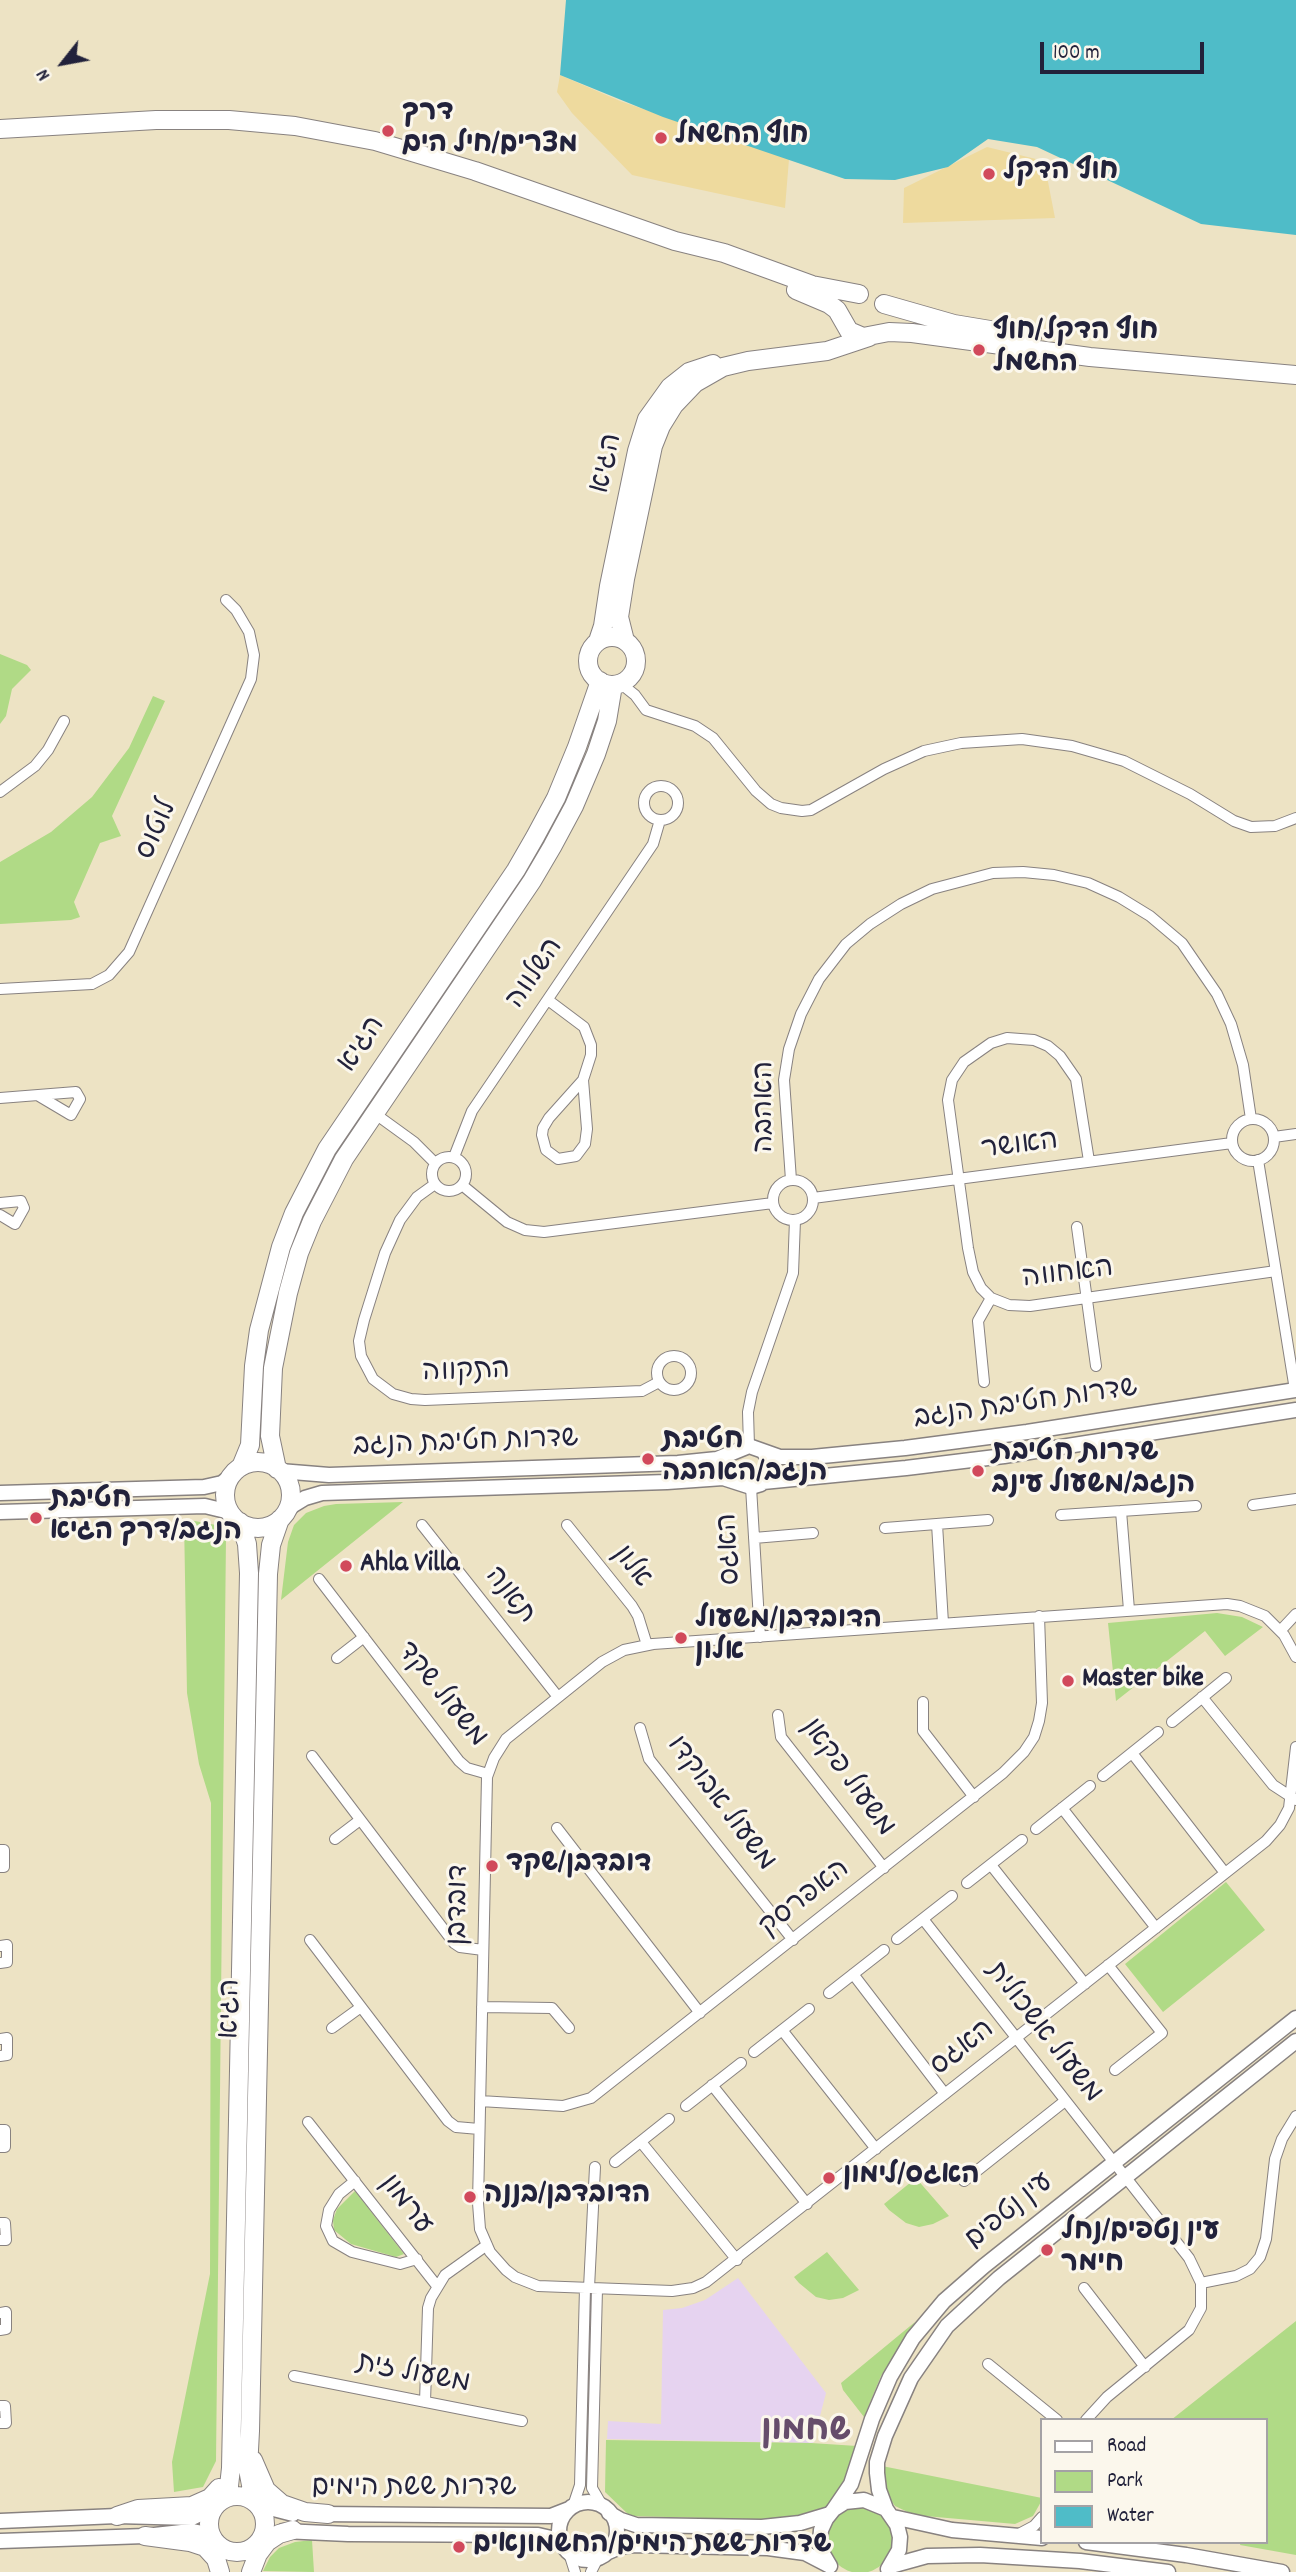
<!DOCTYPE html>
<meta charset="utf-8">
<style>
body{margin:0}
#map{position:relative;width:1296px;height:2572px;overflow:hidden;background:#ede3c4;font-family:Dekko,sans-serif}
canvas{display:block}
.legend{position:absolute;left:1040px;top:2418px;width:228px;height:126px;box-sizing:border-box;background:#fbf7ec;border:2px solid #a4a2a5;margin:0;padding:9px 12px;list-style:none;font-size:21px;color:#22223b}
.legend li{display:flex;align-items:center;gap:14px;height:35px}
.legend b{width:35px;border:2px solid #a4a2a5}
.north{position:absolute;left:28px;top:28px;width:70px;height:70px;-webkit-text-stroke:5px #fbf7ec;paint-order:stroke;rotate:239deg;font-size:19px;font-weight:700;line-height:28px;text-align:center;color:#22223b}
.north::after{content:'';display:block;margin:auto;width:24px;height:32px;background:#22223b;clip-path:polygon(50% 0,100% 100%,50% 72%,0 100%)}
.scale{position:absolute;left:1040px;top:42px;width:164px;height:32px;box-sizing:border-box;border:4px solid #22223b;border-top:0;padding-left:9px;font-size:21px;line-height:24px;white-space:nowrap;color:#22223b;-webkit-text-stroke:5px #fbf7ec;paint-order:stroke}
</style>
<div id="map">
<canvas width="1296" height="2572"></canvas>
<ul class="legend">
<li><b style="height:9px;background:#fff"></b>Road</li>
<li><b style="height:19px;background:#b0da86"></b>Park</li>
<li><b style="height:19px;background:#4fbcc8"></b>Water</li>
</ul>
<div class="north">N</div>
<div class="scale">100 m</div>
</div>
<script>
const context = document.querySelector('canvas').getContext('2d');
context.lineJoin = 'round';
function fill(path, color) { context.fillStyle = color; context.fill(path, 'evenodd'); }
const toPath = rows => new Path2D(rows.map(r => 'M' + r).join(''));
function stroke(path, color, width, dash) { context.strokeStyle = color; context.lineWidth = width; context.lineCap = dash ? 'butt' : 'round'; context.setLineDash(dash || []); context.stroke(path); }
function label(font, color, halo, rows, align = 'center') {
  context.font = font + ' Dekko,"Playpen Sans Hebrew",sans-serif'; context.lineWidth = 6; context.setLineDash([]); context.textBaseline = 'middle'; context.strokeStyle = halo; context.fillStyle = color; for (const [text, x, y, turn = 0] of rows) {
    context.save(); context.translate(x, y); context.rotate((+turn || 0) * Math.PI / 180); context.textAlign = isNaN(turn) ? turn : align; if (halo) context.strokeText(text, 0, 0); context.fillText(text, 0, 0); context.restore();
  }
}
const built = toPath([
 [738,2278,826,2393,813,2443,607,2439,608,2421,661,2424,663,2310,682,2308,705,2300]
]);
const green = toPath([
 [0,654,27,665,31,670,12,689,6,716,0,724],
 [153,696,165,701,112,816,121,836,100,843,74,902,80,917,71,920,0,924,0,862,51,832,92,797,129,748],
 [403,1502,281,1600,288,1542,294,1525,306,1513,324,1506,336,1504],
 [184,1519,216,1525,226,1537,216,2461,203,2487,174,2492,172,2462,210,2274,211,1803,199,1764,187,1693],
 [1217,1613,1242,1617,1263,1627,1225,1656,1205,1631,1116,1701,1108,1623],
 [1226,1882,1265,1930,1163,2012,1125,1964],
 [916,2178,949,2216,933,2224,919,2227,906,2223,889,2210,884,2204],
 [355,2191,404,2254,396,2257,351,2244,334,2230,333,2220,337,2209],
 [827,2252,859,2290,843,2298,829,2300,816,2297,799,2283,794,2277],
 [1296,2321,1296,2555,1240,2545,1241,2542,1266,2542,1266,2420,1171,2420],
 [915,2322,881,2376,864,2417,843,2390,841,2383],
 [606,2440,811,2443,857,2446,848,2479,829,2505,819,2511,782,2520,630,2516,605,2492],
 [882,2466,1042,2498,1042,2500,1033,2516,1015,2524,914,2515,895,2506,886,2493],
 '827 2540a33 33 0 1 1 66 0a33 33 0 1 1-66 0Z',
 [312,2540,314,2572,263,2571,270,2557,279,2548,295,2542]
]);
const sand = toPath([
 [560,75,620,101,789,159,785,208,632,175,572,113,557,92],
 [987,147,1044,161,1055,218,903,223,904,188]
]);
const water = toPath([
 [566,0,1296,0,1296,235,1201,224,1037,147,988,139,948,167,895,180,845,179,663,117,560,75]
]);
const street = toPath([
 [620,683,635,695,646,710,695,726,713,738,756,791,771,804,781,808,802,811,811,810,884,769,924,751,961,743,1022,739,1072,746,1124,761,1190,794,1234,821,1251,827,1275,826,1296,818],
 '644 803a17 17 0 1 1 34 0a17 17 0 1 1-34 0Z',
 [0,792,35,766,48,750,64,721],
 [0,989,92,984,109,975,129,952,251,679,254,655,249,632,236,610,226,600],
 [548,1000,584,1027,591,1045,591,1055,583,1080,549,1118,543,1128,542,1135,546,1150,558,1159,576,1156,585,1144,587,1129,583,1080],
 [0,1098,76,1092,80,1099,71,1115,39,1096],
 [374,1113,414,1142,435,1163],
 '1232 1140a21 21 0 1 1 42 0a21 21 0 1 1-42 0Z',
 [1274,1137,1296,1134],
 '432 1174a17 17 0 1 1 34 0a17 17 0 1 1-34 0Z',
 [454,1157,472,1111,653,844,660,820],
 [1258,1160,1295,1390],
 [1089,1161,1076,1079,1060,1056,1048,1046,1034,1040,1007,1038,991,1043,964,1062,952,1080,948,1100,968,1248,973,1272,981,1288,991,1298,1009,1305,1030,1306,1276,1271],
 [791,1180,784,1080,789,1049,801,1014,819,979,846,944,870,924,901,904,932,889,993,873,1023,872,1054,875,1088,883,1119,897,1150,916,1182,943,1217,994,1231,1024,1243,1065,1251,1119],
 '773 1200a20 20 0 1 1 40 0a20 20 0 1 1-40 0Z',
 [435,1184,417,1197,400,1220,385,1253,364,1320,359,1341,361,1356,373,1379,393,1394,411,1399,425,1400,642,1391,659,1382],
 [462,1185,507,1222,525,1230,544,1232,773,1203],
 [813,1198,1232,1143],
 [0,1203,21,1201,24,1208,15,1224,0,1215],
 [1077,1227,1096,1366],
 '657 1373a17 17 0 1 1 34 0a17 17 0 1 1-34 0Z',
 [984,1382,978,1321,991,1298],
 [749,1446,748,1412,752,1392,793,1273,795,1220],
 [751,1487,760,1637],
 [1253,1505,1296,1499],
 [1121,1511,1129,1610],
 [1061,1515,1196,1506],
 [937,1524,943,1623],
 [422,1525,558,1697],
 [567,1525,632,1606,638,1616,647,1645],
 [885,1528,988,1520],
 [754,1538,813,1533],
 [319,1579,459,1761,467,1768,488,1774],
 [1281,1630,1296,1614],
 [1296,1657,1284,1635,1265,1616,1240,1606,1227,1604,653,1644,624,1650,602,1662,506,1739,494,1758,487,1777,478,2203,480,2229,490,2252,506,2270,515,2277,538,2286,672,2291,693,2288,706,2282,1266,1841,1280,1825,1289,1808,1296,1747],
 [337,1658,364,1637],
 [1202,1697,1273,1785,1296,1800],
 [923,1702,923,1731,974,1797],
 [778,1715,781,1737,884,1868],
 [1172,1722,1226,1678],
 [640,1728,649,1759,793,1940],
 [1132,1753,1225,1873],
 [312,1756,454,1943,460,1947,483,1950],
 [1103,1776,1158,1732],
 [1062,1808,1156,1928],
 [557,1828,700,2013],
 [1036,1829,1090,1786],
 [335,1839,360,1820],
 [0,1850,4,1850,4,1867,0,1867],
 [991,1865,1085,1984],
 [967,1883,1022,1840],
 [923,1919,1189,2258,1201,2283],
 [897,1939,952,1896],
 [310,1940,448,2121,456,2127,479,2129],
 [0,1946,7,1945,7,1962,0,1963],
 [1108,1965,1162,2033,1115,2070],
 [853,1974,945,2094],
 [829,1993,884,1950],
 [482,2007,552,2008,569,2028],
 [332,2028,361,2007],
 [782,2030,876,2149],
 [0,2039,7,2038,7,2055,0,2056],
 [754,2052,809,2009],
 [712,2085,807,2204],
 [480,2101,563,2106,591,2098,1003,1773,1024,1752,1034,1737,1039,1721,1042,1703,1039,1616],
 [686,2106,741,2063],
 [308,2122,437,2286],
 [0,2130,5,2130,5,2147,0,2147],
 [641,2142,737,2260],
 [615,2162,669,2119],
 [355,2181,339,2194,329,2210,326,2226,333,2241,352,2252,400,2264,417,2259],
 [964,2181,1065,2101],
 [0,2223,5,2223,6,2240,0,2240],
 [589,2288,595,2167],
 [1084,2288,1145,2367],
 [597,2289,592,2488,603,2507],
 [0,2313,6,2312,6,2329,0,2330],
 [988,2364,1057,2420],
 [294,2376,522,2421],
 [425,2402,428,2308,431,2298,445,2275,487,2245],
 [0,2406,5,2406,6,2423,0,2423],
 [1086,2420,1107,2397,1189,2330,1201,2308,1201,2283,1236,2276,1250,2269,1260,2257,1266,2239,1275,2159,1282,2139,1296,2116],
 [573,2506,580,2485,585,2288],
 [1017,2535,1034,2526,1042,2517],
 [569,2553,575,2572],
 [591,2572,598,2558]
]);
const secondary = toPath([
 [280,1471,329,1475,678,1463,717,1459,749,1446,780,1457,812,1457,905,1448,1027,1432,1296,1390],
 [763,1482,906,1468,1004,1456,1296,1410],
 [0,1493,204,1487,222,1483,231,1476],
 [287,1509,305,1498,322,1493,667,1482,723,1478,751,1487,761,1484,769,1474,770,1462,763,1451],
 [0,1512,205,1506,230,1512],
 '559 2531a29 29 0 1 1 58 0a29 29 0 1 1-58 0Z',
 [258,2505,293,2514],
 [834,2509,851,2484,872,2419,890,2377,913,2338,944,2301,984,2266,1296,2018],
 [886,2509,879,2490,877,2473,877,2462,885,2436,911,2378,947,2326,999,2278,1296,2041],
 [609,2513,621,2520,636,2525,762,2527,800,2523,830,2514],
 [320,2514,551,2516,569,2509],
 [893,2517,952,2530,1042,2538],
 [0,2521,117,2516,192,2518,215,2507],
 [283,2531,348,2534,538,2535,551,2538,563,2546],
 [0,2541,145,2536,191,2531,202,2533,213,2538],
 [1086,2542,1186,2555,1282,2572],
 [606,2553,620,2547,634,2545,768,2548,805,2553,830,2566],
 [830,2566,823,2554,820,2542,821,2530,826,2519,834,2509,845,2502,864,2500,886,2509,897,2525,900,2537,899,2550,888,2569],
 [891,2566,927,2556,980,2555,1080,2561,1168,2572]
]);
const highway = toPath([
 [0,129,156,120,229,120,295,126,375,141,475,171,675,241,724,253,812,285,859,294],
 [796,290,829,304,837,310,849,331,863,337,889,332,912,333,1090,357,1296,375],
 [884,304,954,324,1032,337],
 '588 661a24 24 0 1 1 48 0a24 24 0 1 1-48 0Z',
 [598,641,603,626,609,586,637,451,647,419,670,387,689,372,713,364],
 [625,641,619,617,625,579,653,446,661,426,674,405,695,383,723,367,748,361,827,351,869,337],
 '225 1495a33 33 0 1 1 66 0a33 33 0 1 1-66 0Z',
 [241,1467,250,1445,254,1366,259,1330,281,1247,294,1213,327,1149,516,870,535,837,556,798,577,747,600,681],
 [277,1469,270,1436,273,1368,288,1293,299,1253,312,1221,344,1159,532,881,552,847,574,806,596,754,607,721,613,685],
 [253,2460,266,2490,282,2504,305,2512,328,2514],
 '209 2524a28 28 0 1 1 56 0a28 28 0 1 1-56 0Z',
 [223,2500,229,2486,231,2468,249,1573,247,1544,240,1522],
 [254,2501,248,2469,250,2431,268,1574,271,1545,280,1519],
 [117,2516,138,2509,192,2506,210,2498,219,2488],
 [145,2536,190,2542,205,2547,216,2559,220,2572],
 [251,2572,258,2554,267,2542,279,2534,293,2530]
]);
const markers = [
 [388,131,7,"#d1495b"],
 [661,138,7,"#d1495b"],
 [989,174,7,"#d1495b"],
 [979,350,7,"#d1495b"],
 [648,1459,7,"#d1495b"],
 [978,1471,7,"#d1495b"],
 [36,1518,7,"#d1495b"],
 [346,1566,7,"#d1495b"],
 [681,1638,7,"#d1495b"],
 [1068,1681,7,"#d1495b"],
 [492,1866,7,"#d1495b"],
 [829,2178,7,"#d1495b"],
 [470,2197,7,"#d1495b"],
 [1047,2250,7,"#d1495b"],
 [459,2547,7,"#d1495b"]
];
const poiNames = [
 ["דרך",402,115],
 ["מצרים/חיל הים",402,147],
 ["חוף החשמל",675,138],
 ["חוף הדקל",1003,174],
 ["חוף הדקל/חוף",993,334],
 ["החשמל",993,366],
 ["חטיבת",662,1443],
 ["הנגב/האהבה",662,1475],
 ["שדרות חטיבת",992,1455],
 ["הנגב/משעול עינב",992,1487],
 ["חטיבת",50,1502],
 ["הנגב/דרך הגיא",50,1534],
 ["Ahla Villa",360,1566],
 ["הדובדבן/משעול",695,1622],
 ["אלון",695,1654],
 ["Master bike",1082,1681],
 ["דובדבן/שקד",506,1866],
 ["האגס/לימון",843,2178],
 ["הדובדבן/בננה",484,2197],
 ["עין נטפים/נחל",1061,2234],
 ["חימר",1061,2266],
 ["שדרות ששת הימים/החשמונאים",473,2547]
];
const streetNames = [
 ["הגיא",609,464,-77],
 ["לוטוס",159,831,-66],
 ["השלווה",537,975,-56],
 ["הגיא",364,1046,-56],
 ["האהבה",767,1107,-90],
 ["האושר",1020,1148,-7],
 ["האחווה",1068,1276,-7],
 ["התקווה",466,1374,-2],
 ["שדרות חטיבת הנגב",1026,1406,-8],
 ["שדרות חטיבת הנגב",466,1445,-2],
 ["האגס",732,1549,-93],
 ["אלון",630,1568,52],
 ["תאנה",508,1597,52],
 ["משעול שקד",440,1696,51],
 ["משעול פקאן",846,1779,54],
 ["משעול אבוקדו",719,1805,53],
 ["האפרסק",806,1900,-38],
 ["דובדבן",461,1905,-89],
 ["הגיא",233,2009,-89],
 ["משעול אשכולית",1042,2034,52],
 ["האגס",964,2050,-38],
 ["ערמון",404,2206,52],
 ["עין נטפים",1011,2213,-39],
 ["משעול זית",413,2376,11],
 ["שדרות ששת הימים",414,2490]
];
const districtNames = [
 ["שחמון",806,2434]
];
fill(built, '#e6d3f0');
fill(green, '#b0da86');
fill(sand, '#eeda9e');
fill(water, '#4fbcc8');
stroke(street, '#888280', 12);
stroke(secondary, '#888280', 17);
stroke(highway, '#888280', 20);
stroke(street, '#fff', 10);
stroke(secondary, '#fff', 14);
stroke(highway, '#fff', 18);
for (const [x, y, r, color] of markers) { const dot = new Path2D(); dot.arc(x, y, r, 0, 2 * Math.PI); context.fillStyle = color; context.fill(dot); stroke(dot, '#fbf7ec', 2.5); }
label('bold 28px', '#22223b', '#fbf7ec', poiNames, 'left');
label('28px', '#22223b', '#fbf7ec', streetNames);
label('bold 35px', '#664d6b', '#fbf7ec', districtNames);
</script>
